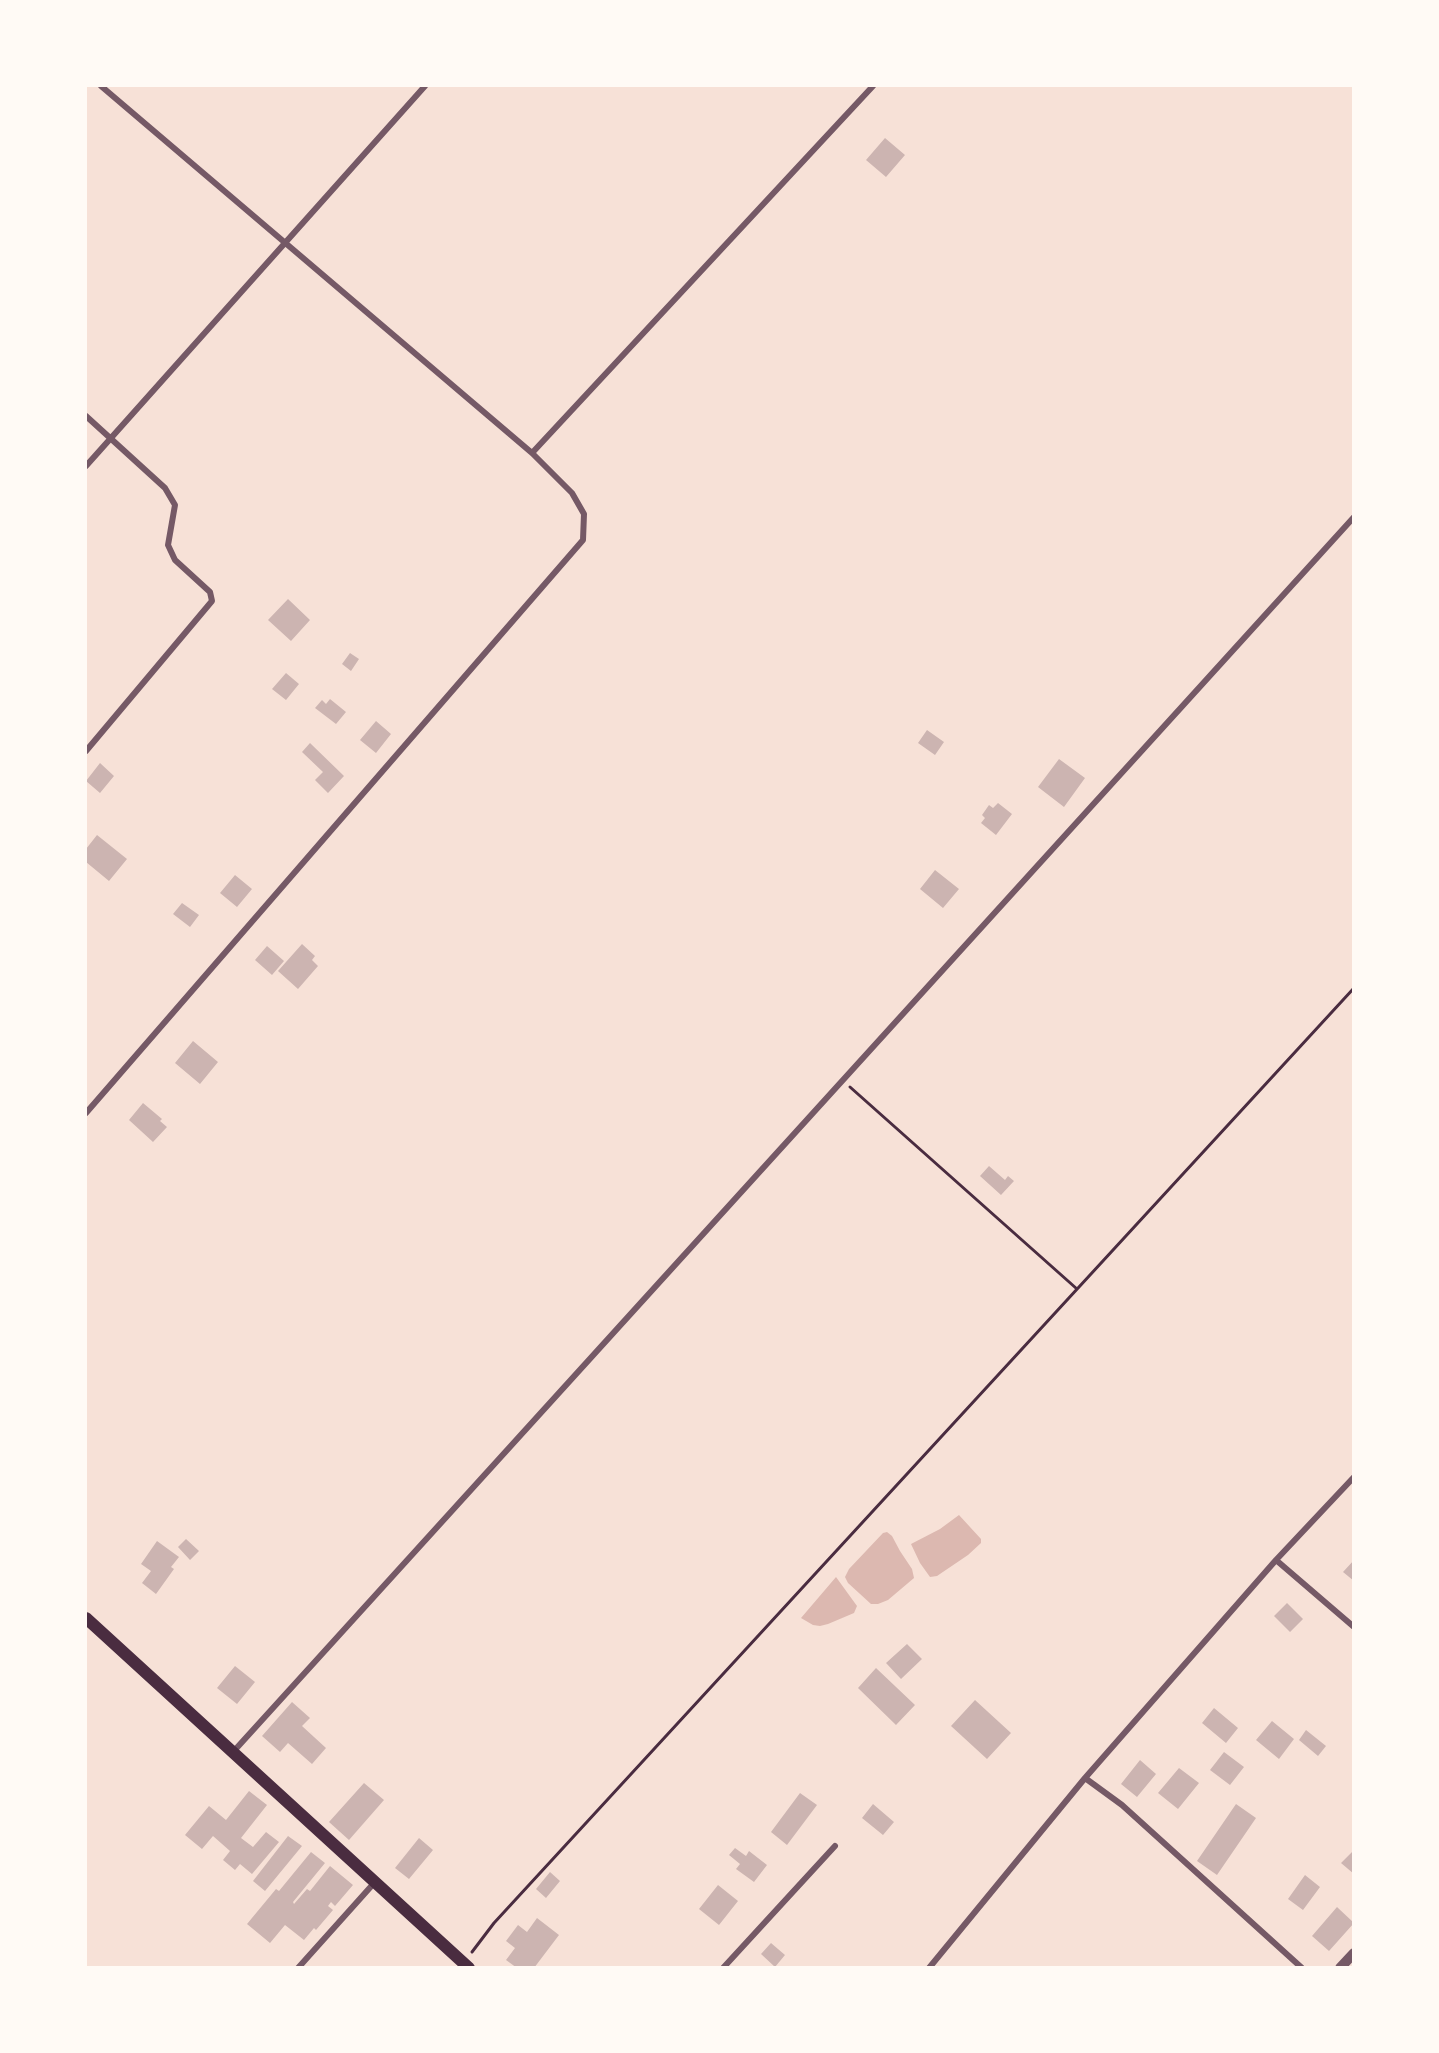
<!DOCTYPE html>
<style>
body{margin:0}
#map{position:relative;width:1439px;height:2053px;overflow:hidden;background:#f7e1d7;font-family:"DM Sans",sans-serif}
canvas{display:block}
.frame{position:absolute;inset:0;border:87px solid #fffaf5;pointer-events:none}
</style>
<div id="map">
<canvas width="1439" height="2053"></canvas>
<div class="frame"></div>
</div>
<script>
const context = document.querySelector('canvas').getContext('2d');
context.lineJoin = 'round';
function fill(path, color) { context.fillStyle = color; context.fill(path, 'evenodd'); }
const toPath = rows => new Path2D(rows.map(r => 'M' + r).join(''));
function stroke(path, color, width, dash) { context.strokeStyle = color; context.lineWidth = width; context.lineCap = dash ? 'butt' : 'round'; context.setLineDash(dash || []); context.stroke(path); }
const water = toPath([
 [959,1515,981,1539,981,1543,968,1555,937,1576,930,1577,920,1563,911,1544,940,1529],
 [887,1532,892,1536,900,1551,912,1569,914,1578,888,1600,878,1604,871,1604,848,1583,845,1577,849,1569,883,1533],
 [836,1577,857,1606,854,1613,828,1624,820,1626,813,1625,801,1618]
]);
const building = toPath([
 [885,138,905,155,886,177,866,160],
 [288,599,310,620,291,641,268,620],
 [350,653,359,659,351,671,342,664],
 [286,673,299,684,286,700,272,689],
 [330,699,346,712,336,724,315,708,322,700,326,704],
 [376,721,391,734,376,753,360,740],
 [927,730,944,742,935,755,918,743],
 [310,743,344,776,328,793,315,780,323,772,302,752],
 [1059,759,1085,778,1064,807,1038,787],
 [100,763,114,776,100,793,86,781],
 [998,803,1012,814,996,835,981,823,985,818,982,815,989,805,993,808],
 [97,835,127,859,109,881,86,862,86,849],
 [935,870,959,889,943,908,920,889],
 [235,875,252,889,237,907,220,893],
 [182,903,199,915,190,927,173,914],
 [302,944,315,956,312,960,318,966,298,989,278,971],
 [267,946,284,961,272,975,255,960],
 [193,1041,218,1062,200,1084,175,1063],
 [143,1103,162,1119,160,1121,167,1127,153,1142,129,1120],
 [989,1166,1005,1180,1008,1176,1014,1181,1001,1195,980,1176],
 [186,1539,199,1551,190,1560,178,1547],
 [157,1541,179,1557,171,1567,174,1569,156,1594,142,1583,151,1571,141,1564],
 [1354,1560,1354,1581,1343,1572],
 [1287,1603,1303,1619,1290,1632,1274,1616],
 [907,1644,922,1659,901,1679,886,1663],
 [235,1666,255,1682,237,1704,217,1688],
 [876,1668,915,1705,896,1725,858,1688],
 [975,1700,1011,1733,987,1759,951,1726],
 [292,1702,310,1718,302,1726,326,1748,312,1764,288,1743,280,1752,262,1736],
 [1214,1708,1238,1728,1226,1743,1202,1723],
 [1272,1721,1294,1739,1279,1759,1256,1740],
 [1306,1730,1326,1746,1318,1756,1299,1740],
 [1224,1752,1244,1767,1230,1785,1210,1770],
 [1140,1760,1156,1774,1137,1797,1121,1784],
 [1179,1768,1199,1783,1178,1809,1158,1793],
 [364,1783,384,1800,349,1840,329,1822],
 [249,1791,267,1805,241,1838,253,1847,266,1832,279,1842,252,1874,240,1864,235,1870,223,1860,230,1851,213,1836,202,1849,185,1835,209,1806,226,1820],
 [800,1793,817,1805,787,1845,771,1832],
 [873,1804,894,1822,883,1835,862,1818],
 [1236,1804,1256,1818,1217,1875,1197,1861],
 [288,1836,302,1846,265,1891,253,1881],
 [419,1838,433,1850,409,1879,395,1868],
 [735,1848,746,1856,749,1851,767,1865,754,1882,736,1869,740,1864,729,1855],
 [1354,1850,1354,1874,1341,1863],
 [311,1852,325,1863,293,1902,294,1904,307,1889,310,1891,330,1866,353,1885,335,1906,331,1902,328,1906,333,1910,316,1930,314,1928,304,1940,285,1925,270,1943,247,1924,276,1889,279,1891],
 [550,1872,560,1881,546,1898,536,1889],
 [1305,1875,1320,1887,1303,1910,1288,1899],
 [718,1885,738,1901,719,1925,699,1909],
 [1337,1907,1354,1923,1329,1951,1312,1936],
 [537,1918,559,1935,534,1968,517,1968,506,1960,515,1948,506,1941,518,1925,527,1932],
 [771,1943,785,1955,775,1967,761,1954]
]);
const path = toPath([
 [850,1087,1077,1289],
 [472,1952,494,1923,1354,988]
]);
const minor = toPath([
 [86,416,165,488,175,505,168,545,175,560,210,592,212,601,86,751],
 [532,453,873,86],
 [86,466,425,86],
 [86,1113,583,540,584,514,572,493,532,453,101,86],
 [1276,1560,1354,1627],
 [233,1752,1354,517],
 [1085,1778,1122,1805,1302,1968],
 [298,1968,375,1882],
 [723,1968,835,1846],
 [929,1968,1085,1778,1276,1560,1354,1477]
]);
const tertiary = toPath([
 [1340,1968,1354,1953]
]);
const secondary = toPath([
 [86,1618,469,1968]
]);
fill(water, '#dcb8b0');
fill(building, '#ccb4b1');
stroke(path, '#4a2c40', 3);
stroke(minor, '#755966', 6);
stroke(tertiary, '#755966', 10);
stroke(secondary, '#4a2c40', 12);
</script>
